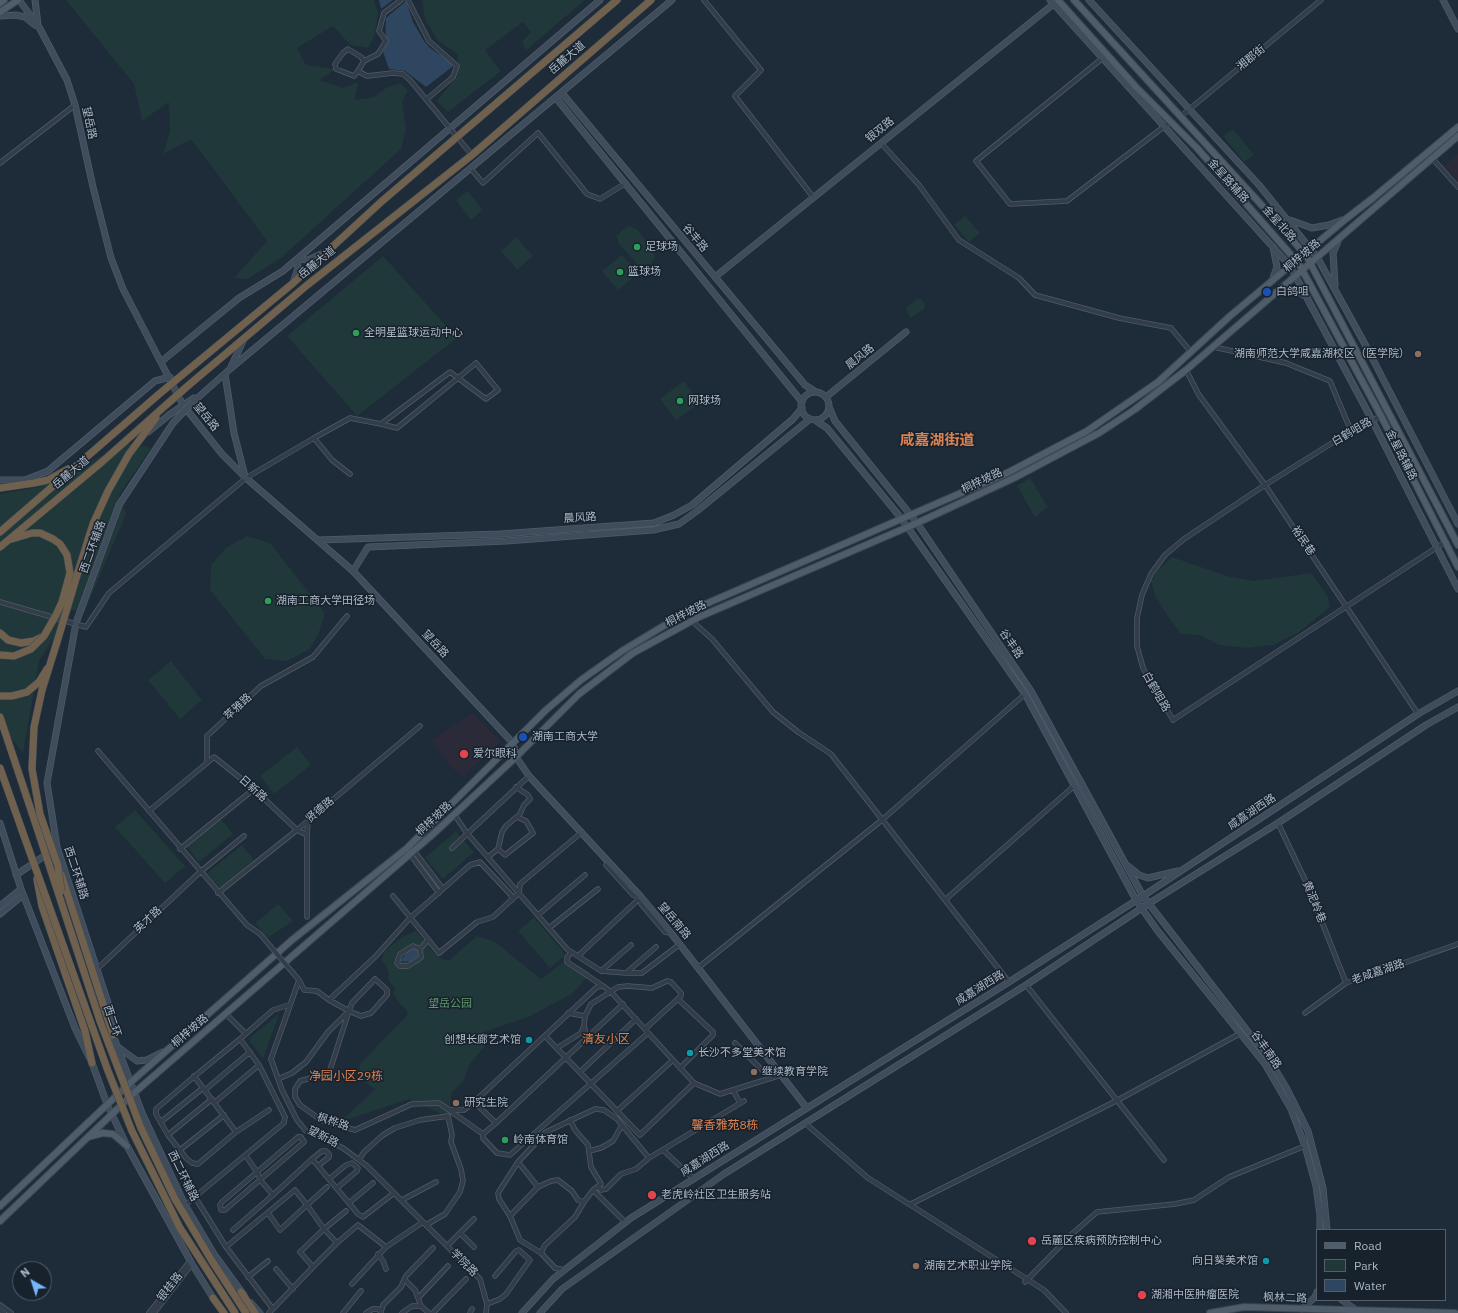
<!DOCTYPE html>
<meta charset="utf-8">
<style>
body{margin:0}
#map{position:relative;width:1458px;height:1313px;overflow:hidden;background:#1e2b38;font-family:"IBM Plex Sans",sans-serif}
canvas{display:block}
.legend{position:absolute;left:1316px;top:1229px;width:130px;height:72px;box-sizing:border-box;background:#17222d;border:1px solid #535e6a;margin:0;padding:5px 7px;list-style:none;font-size:12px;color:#acb8c6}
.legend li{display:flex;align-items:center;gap:8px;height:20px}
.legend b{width:20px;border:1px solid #535e6a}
.north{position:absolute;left:12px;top:1261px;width:40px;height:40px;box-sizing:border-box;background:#17222d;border:1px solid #535e6a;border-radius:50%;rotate:321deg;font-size:11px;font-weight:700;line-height:16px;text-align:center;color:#acb8c6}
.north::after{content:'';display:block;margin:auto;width:14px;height:18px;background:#77b6ff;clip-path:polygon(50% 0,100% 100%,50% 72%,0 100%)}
</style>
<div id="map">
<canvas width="1458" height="1313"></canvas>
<ul class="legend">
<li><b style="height:5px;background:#4f5c69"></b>Road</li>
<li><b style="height:11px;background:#203839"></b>Park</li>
<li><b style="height:11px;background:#2e465f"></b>Water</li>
</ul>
<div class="north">N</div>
</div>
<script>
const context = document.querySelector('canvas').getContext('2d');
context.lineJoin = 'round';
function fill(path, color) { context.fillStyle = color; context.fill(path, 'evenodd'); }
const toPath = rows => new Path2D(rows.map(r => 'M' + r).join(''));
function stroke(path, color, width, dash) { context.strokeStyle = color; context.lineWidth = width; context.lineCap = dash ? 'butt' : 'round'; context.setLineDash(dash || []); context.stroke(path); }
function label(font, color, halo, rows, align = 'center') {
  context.font = font + ' "IBM Plex Sans","Noto Sans SC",sans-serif'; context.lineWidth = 3; context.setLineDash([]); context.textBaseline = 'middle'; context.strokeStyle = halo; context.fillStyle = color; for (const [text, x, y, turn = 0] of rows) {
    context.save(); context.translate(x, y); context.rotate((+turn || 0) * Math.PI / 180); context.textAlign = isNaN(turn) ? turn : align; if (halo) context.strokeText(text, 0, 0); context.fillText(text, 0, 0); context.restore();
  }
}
const medical = toPath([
 [1458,154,1458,182,1444,166],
 [472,713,501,741,463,777,450,767,431,740]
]);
const green = toPath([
 [66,0,374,0,378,13,375,34,368,48,350,45,333,26,297,48,306,65,336,69,319,80,343,88,358,82,355,100,374,97,386,88,400,83,408,90,402,103,406,129,401,149,282,257,247,279,234,278,267,241,191,139,163,154,170,131,169,102,142,121,134,84],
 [422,0,585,0,526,50,522,42,531,32,523,22,485,50,501,71,448,112,436,101,457,77,458,54,439,42,425,20],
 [1233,129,1254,155,1244,162,1223,136],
 [468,191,483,210,471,220,456,200],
 [965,216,980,233,969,242,954,225],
 [629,226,637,229,654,251,655,257,651,264,639,266,619,244,617,236,623,229],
 [516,237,533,256,517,270,501,251],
 [622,255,638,273,618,290,602,271],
 [383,256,457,338,357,416,287,336],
 [917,299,921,299,925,304,924,309,911,318,907,313,907,307],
 [684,381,700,403,676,420,660,399],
 [128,443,151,448,119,495,126,514,84,613,72,610,39,661,23,753,0,725,0,494,38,487],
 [1030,478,1048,507,1035,517,1017,486],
 [247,536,270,543,325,613,319,632,310,649,287,661,265,659,210,590,211,565,226,548],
 [1172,557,1227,576,1254,581,1311,573,1328,597,1330,607,1298,633,1273,645,1248,648,1219,645,1199,635,1181,634,1169,618,1155,596,1151,581,1159,569],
 [171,661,202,700,180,719,148,680],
 [297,747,311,765,274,794,260,776],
 [135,810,185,866,165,883,115,827],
 [221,819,233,834,199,862,187,847],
 [456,831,474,852,443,879,425,858],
 [242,845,254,860,220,888,207,873],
 [278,904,293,921,268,938,255,923],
 [534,917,566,955,550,968,518,931],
 [416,931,438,957,448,961,477,936,495,942,541,979,567,959,591,973,572,994,528,1017,484,1032,486,1045,469,1065,463,1082,452,1092,450,1102,451,1113,442,1114,409,1099,340,1122,375,1089,360,1079,360,1064,408,1014,405,1008,400,1004,393,993,396,990,388,979,389,974,386,966,382,961,384,952,392,945,402,937],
 [279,1014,263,1059,248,1039]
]);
const water = toPath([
 [379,0,393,0,381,9],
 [406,1,413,22,424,41,430,48,453,64,452,67,426,87,405,71,389,69,383,52,385,47,386,18],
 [410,949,417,949,419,953,417,958,412,962,400,961]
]);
const street = toPath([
 [408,0,429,41,457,66,453,77,427,99],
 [704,0,761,70,735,96,813,197],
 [1104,57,976,161,1010,204,1067,201,1170,122],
 [364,61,378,54,386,41,379,31,384,13,401,0],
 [358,71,364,61,361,57,348,49,343,53,335,64,336,69,354,76,358,71,367,76,393,73,403,74,410,80,472,155],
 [1180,117,1321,0],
 [881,143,919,185,959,240,1019,278,1035,295,1119,318,1171,328,1191,352],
 [1432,158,1458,187],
 [0,163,75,105],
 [471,169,483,183,538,133,587,194,600,199,626,183],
 [1214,347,1286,363,1330,381,1351,431],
 [1186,370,1199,395,1265,485,1418,714],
 [1381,416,1351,431,1265,485,1184,539,1165,555,1151,574,1142,595,1137,618,1137,646,1143,668,1173,720,1445,542],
 [314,438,350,418,381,424,450,372,486,399,498,390,476,363,458,378,397,428,381,424],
 [0,602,86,627,109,593,246,478,314,438,332,460,350,474],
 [692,621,712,639,773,712,798,732,831,754,1009,982],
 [98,751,247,925,260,934],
 [207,763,214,757,254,789,297,830,307,835,308,821],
 [149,811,207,763,207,736,261,686,313,657,347,616],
 [454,814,466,832,567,949,601,971,626,973,656,947],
 [1278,823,1307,884,1346,983],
 [307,835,307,917],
 [452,848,529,776],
 [180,849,254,789],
 [498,849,505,855,533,833,526,821,517,817],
 [414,851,443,889],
 [410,854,439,893],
 [488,857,498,849,502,832,506,826,520,814,524,805,530,799,528,795,516,787],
 [606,865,633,895,641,897],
 [218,893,297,830,420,726],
 [393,896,439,953,477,922,493,917,519,893,520,884,582,832],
 [641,898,641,904,665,932,671,933],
 [945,900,1074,786],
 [538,915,585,875],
 [549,928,598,889],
 [420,949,413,946,400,954,397,963,400,966,408,966,419,959,421,957,420,949,428,940],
 [571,952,567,958,567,962,603,986],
 [578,956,641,897],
 [699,967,882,820,1025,694],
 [97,969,200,872,244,836],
 [601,971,631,945],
 [626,973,642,973,680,944],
 [299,980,271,1059,282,1090,297,1120,306,1131,343,1148,367,1166,480,1279,487,1304,486,1313],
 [1026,985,1164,1160],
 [678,999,713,1032,713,1035,680,1068],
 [329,1000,376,956,410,918,470,865,480,862,511,895,512,900],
 [623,1004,496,1123,474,1102,597,987,603,986,611,992,694,1083,720,1094,781,1075],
 [349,1011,329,1073,300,1081,295,1089,295,1097,300,1105,321,1120,355,1130,412,1104,439,1103,483,1134],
 [568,1013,585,1016],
 [1305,1013,1346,983,1458,944],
 [226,1014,245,1033],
 [545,1036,640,1135,694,1083],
 [587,1037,584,1026,585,1016,591,1004,618,987,628,986,652,988,667,981,671,982,681,993,681,996,645,1029],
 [735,1043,762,1070,770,1074,778,1075],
 [557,1048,581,1033,584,1026],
 [580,1072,636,1019],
 [194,1076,236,1132,198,1164,192,1163,186,1158,168,1135,156,1114,156,1109,196,1075,240,1039,273,1010,289,1005],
 [278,1079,292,1073,306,1062,328,1032,349,1011,352,1003,375,979,387,990,387,995,371,1013,361,1016,349,1011,329,1000,317,991,304,990,299,980],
 [205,1090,250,1052],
 [733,1090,740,1103],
 [214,1103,259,1065],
 [451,1110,464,1110,474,1102],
 [617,1111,673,1060],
 [570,1120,575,1130,588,1145,591,1167,601,1184,593,1190,584,1202],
 [162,1121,203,1088],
 [496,1123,483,1134,483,1138,497,1153,510,1155,648,1033],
 [805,1123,868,1178,1044,1290,1066,1313],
 [236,1132,269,1110],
 [168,1135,212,1099],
 [298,1137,301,1137,304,1142,225,1210,221,1210,220,1205,222,1202,298,1137],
 [180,1150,224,1115],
 [663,1150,693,1178],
 [589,1151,601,1148,613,1141,622,1125],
 [359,1160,364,1152,383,1135,395,1128,420,1120,448,1116,452,1135,451,1142,461,1169,463,1181,460,1192,445,1214,426,1225],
 [318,1166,358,1214,363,1217,394,1193],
 [329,1179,346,1165,352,1163,358,1168,357,1171,337,1188],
 [327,1187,307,1205,324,1229,346,1211],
 [538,1187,551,1181,558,1180,572,1191,578,1200,584,1202,575,1217,545,1245,541,1253],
 [598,1187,601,1190,606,1189,621,1174,636,1169,649,1158],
 [593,1190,625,1222],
 [273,1195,312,1159,322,1151,326,1151,329,1154,329,1157,318,1166,312,1159],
 [195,1197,226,1247,273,1309],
 [402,1200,436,1182],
 [349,1203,373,1183],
 [911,1204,1118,1100,1241,1033],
 [185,1205,284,1123,285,1117,259,1065,240,1039],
 [510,1216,538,1187,518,1162],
 [324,1229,337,1243,313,1267,300,1252,324,1229],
 [233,1230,273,1195,261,1181,257,1172,246,1156],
 [460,1233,474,1247],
 [337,1243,358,1225,386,1247,352,1284],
 [447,1246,474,1219],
 [226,1247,295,1190,307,1205,280,1230,268,1213],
 [386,1247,423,1222],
 [378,1254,383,1261,386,1269],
 [276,1269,293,1289],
 [564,1270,555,1268,541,1253,520,1240,510,1216,499,1199,498,1193,518,1162,546,1132,595,1109,604,1110,617,1119,649,1158,744,1101],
 [248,1277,268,1261],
 [405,1280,415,1290,421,1306],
 [1025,1282,1072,1234,1097,1212,1175,1204,1194,1200,1229,1177,1305,1146],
 [419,1297,448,1266],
 [487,1304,500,1299,506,1294,530,1260,519,1250,516,1251,495,1276],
 [0,1305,11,1313],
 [0,1310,4,1313],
 [381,1312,383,1305,401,1287,406,1276,433,1248],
 [149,1313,190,1261],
 [154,1313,192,1264],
 [269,1313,313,1267],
 [343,1313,361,1291],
 [366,1313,373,1309,378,1309,381,1312],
 [402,1313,412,1306,421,1306,429,1313],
 [433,1313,466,1279],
 [470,1313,472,1309]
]);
const secondary = toPath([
 [19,0,39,27,67,80,75,105,93,187,111,258,123,289,183,405,222,454,246,478,353,571,513,743,516,757,529,776,641,897,671,933,806,1107],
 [35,0,38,25],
 [1050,0,1290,266,1372,420,1458,589],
 [1089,0,1259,185,1317,257,1366,346,1458,524],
 [1443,0,1458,29],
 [0,16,16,15,25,17,35,25],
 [562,93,805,385,816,392],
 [556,98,802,402],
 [1290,220,1312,228,1329,225,1345,219],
 [715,277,1056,2],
 [1272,281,1277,267,1273,247],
 [293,283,298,268,297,259,308,260,326,252],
 [1335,285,1333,253,1339,239],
 [1276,292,1287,290,1297,291,1307,297],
 [162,361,239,298,283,271,600,0],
 [231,367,243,341],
 [225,374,234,433,245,476],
 '801 406a14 14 0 1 1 28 0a14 14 0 1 1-28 0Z',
 [826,397,906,332],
 [193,402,230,369,672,0],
 [829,407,835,421,917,523,1031,691,1143,896,1269,1059,1287,1089,1308,1131,1323,1188,1327,1230],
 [815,420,827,428,901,518,971,617,1025,694,1136,900,1157,930,1265,1064,1291,1109,1305,1146,1316,1186,1320,1215,1320,1230],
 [173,423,119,505,76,623,47,783,57,847,111,1012,113,1035,142,1113,185,1205,214,1254,244,1295],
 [148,432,169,415,194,398],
 [0,480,25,480,48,471,155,381,170,377],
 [319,540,500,534,654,523,674,515,692,505,793,419,802,408],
 [353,571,368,547,506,541,653,530,679,524,697,511,810,419],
 [0,823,21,889,75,1028,92,1063,107,1104,127,1146,192,1264,215,1301],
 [1128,866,1139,875,1148,878,1178,871],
 [16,875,56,848],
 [0,906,21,889],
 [0,914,23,895],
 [118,1047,137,1061,147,1060,163,1052],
 [1342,1300,1356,1310],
 [251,1303,260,1313],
 [1302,1309,1315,1297,1317,1292],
 [522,1313,553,1279,631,1218,1009,982,1143,896,1418,714,1458,691],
 [540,1313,562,1289,724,1174,1026,985,1148,904,1278,823,1426,725,1458,707]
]);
const primary = toPath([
 [1058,0,1136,87,1197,148,1299,264,1381,416,1458,567],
 [1074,0,1278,223,1307,257,1458,545],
 [0,3,4,0],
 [0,12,18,0],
 [88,1137,103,1133,113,1134,127,1146],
 [0,1206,131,1082,292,940,406,849,546,710,581,680,622,651,685,613,1007,473,1087,431,1158,382,1230,316,1347,218,1373,198,1458,127],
 [0,1221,134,1093,432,835,516,757,579,694,633,653,699,617,917,523,1016,477,1099,433,1134,410,1186,370,1458,136],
 [1210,1313,1244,1307,1455,1313]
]);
const highway = toPath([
 [182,375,292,284,381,202,617,0],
 [190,384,306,286,472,155,651,0],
 [0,488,34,483,48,480,68,469],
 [0,532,158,395],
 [12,539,32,533,40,533,53,539],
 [0,547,103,461,166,405],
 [78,572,93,524,108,491,129,454,156,418],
 [0,633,8,640,21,643,34,641,42,637],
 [42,690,57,642],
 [0,696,12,696,27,692,39,682,47,669],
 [0,717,38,831],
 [0,768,23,833],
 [61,874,113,1035],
 [37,879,42,906,85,1031,92,1063],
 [241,1292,255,1313],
 [213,1298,224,1313]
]);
const streetBridge = toPath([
 [260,934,299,980]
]);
const secondaryBridge = toPath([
 [173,423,193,402]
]);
const highwayBridge = toPath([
 [158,395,182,375],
 [166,405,190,384],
 [57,642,78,572],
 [0,655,14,656,31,649,44,636,56,615,62,602,70,573,67,555,60,544,53,539],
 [42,690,34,727,32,769,40,814,58,866,61,891],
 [38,831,100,1021,141,1128,175,1199,212,1261,246,1313],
 [23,833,108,1071,132,1131,180,1228,235,1313]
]);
const markers = [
 [637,247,4,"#2e9e5b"],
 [620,272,4,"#2e9e5b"],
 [1267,292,5,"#1a4fb4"],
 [356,333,4,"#2e9e5b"],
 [1418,354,4,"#8d6e63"],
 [680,401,4,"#2e9e5b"],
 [268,601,4,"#2e9e5b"],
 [523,737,5,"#1a4fb4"],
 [464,754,5,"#e0444e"],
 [529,1040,4,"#0f9aa8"],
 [690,1053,4,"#0f9aa8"],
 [754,1072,4,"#8d6e63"],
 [456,1103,4,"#8d6e63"],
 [505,1140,4,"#2e9e5b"],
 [652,1195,5,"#e0444e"],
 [1032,1241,5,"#e0444e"],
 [1266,1261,4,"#0f9aa8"],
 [916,1266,4,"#8d6e63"],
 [1142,1295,5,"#e0444e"]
];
const streetNames = [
 ["岳麓大道",567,58,-41],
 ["湘郡街",1251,58,-39],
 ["望岳路",89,123,78],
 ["银双路",880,130,-39],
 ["金星路辅路",1228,181,48],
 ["金星北路",1279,224,48],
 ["谷丰路",695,238,50],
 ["桐梓坡路",1302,256,-40],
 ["岳麓大道",317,263,-39],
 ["晨风路",860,357,-39],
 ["望岳路",206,417,51],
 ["白鹤咀路",1352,432,-30],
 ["金星路辅路",1401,455,63],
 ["岳麓大道",71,473,-40],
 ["桐梓坡路",982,481,-25],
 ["晨风路",580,518,-4],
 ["裕民巷",1303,541,56],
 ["西二环辅路",93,547,-70],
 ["桐梓坡路",686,614,-27],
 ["望岳路",435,644,47],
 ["谷丰路",1011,644,55],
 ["白鹤咀路",1156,692,60],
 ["萃雅路",238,707,-43],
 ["日新路",253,789,41],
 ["贤德路",320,810,-40],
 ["咸嘉湖西路",1252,812,-34],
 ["桐梓坡路",434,819,-43],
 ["西二环辅路",76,873,72],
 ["黄泥岭巷",1314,902,68],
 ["英才路",148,920,-43],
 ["望岳南路",674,921,50],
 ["老咸嘉湖路",1378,972,-19],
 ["咸嘉湖西路",980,988,-32],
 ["西二环",112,1021,71],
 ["桐梓坡路",190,1031,-41],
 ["谷丰南路",1266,1050,55],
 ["枫桦路",333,1122,19],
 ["望新路",323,1137,27],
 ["咸嘉湖西路",705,1159,-32],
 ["西二环辅路",183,1176,64],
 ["学院路",464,1263,45],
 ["银桂路",170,1287,-52],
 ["枫林二路",1285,1298,2]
];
const poiNames = [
 ["足球场",645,247],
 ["篮球场",628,272],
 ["白鸽咀",1276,292],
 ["全明星篮球运动中心",364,333],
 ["湖南师范大学咸嘉湖校区（医学院）",1410,354,"right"],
 ["网球场",688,401],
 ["湖南工商大学田径场",276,601],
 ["湖南工商大学",532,737],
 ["爱尔眼科",473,754],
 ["创想长廊艺术馆",521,1040,"right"],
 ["长沙不多堂美术馆",698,1053],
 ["继续教育学院",762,1072],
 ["研究生院",464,1103],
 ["岭南体育馆",513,1140],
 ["老虎岭社区卫生服务站",661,1195],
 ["岳麓区疾病预防控制中心",1041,1241],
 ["向日葵美术馆",1258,1261,"right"],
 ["湖南艺术职业学院",924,1266],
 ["湖湘中医肿瘤医院",1151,1295]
];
const parkNames = [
 ["望岳公园",450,1004]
];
const neighbourhoodNames = [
 ["清友小区",606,1040],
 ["净园小区29栋",346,1077],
 ["馨香雅苑8栋",725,1126]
];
const districtNames = [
 ["咸嘉湖街道",937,441]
];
fill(medical, '#2b2a39');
fill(green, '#203839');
fill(water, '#2e465f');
stroke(street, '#4f5b67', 5.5);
stroke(secondary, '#4f5b67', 7);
stroke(primary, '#3b4652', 8);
stroke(highway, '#3c4853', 8);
stroke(street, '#323d49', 4);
stroke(secondary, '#3f4c5c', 5.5);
stroke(primary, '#4f5c69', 6);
stroke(highway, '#70604e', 7);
stroke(streetBridge, '#4f5b67', 5.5, []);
stroke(secondaryBridge, '#4f5b67', 7, []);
stroke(highwayBridge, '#3c4853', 8, []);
stroke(streetBridge, '#323d49', 4);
stroke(secondaryBridge, '#3f4c5c', 5.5);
stroke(highwayBridge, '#70604e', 7);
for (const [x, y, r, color] of markers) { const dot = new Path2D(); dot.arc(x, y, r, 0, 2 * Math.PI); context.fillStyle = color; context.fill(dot); stroke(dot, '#17222d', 1.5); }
label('11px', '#acb8c6', '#17222d', streetNames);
label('11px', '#acb8c6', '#17222d', poiNames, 'left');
label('11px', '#62986a', '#17222d', parkNames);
label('12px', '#dc8251', '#17222d', neighbourhoodNames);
label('bold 15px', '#dc8251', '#17222d', districtNames);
</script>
